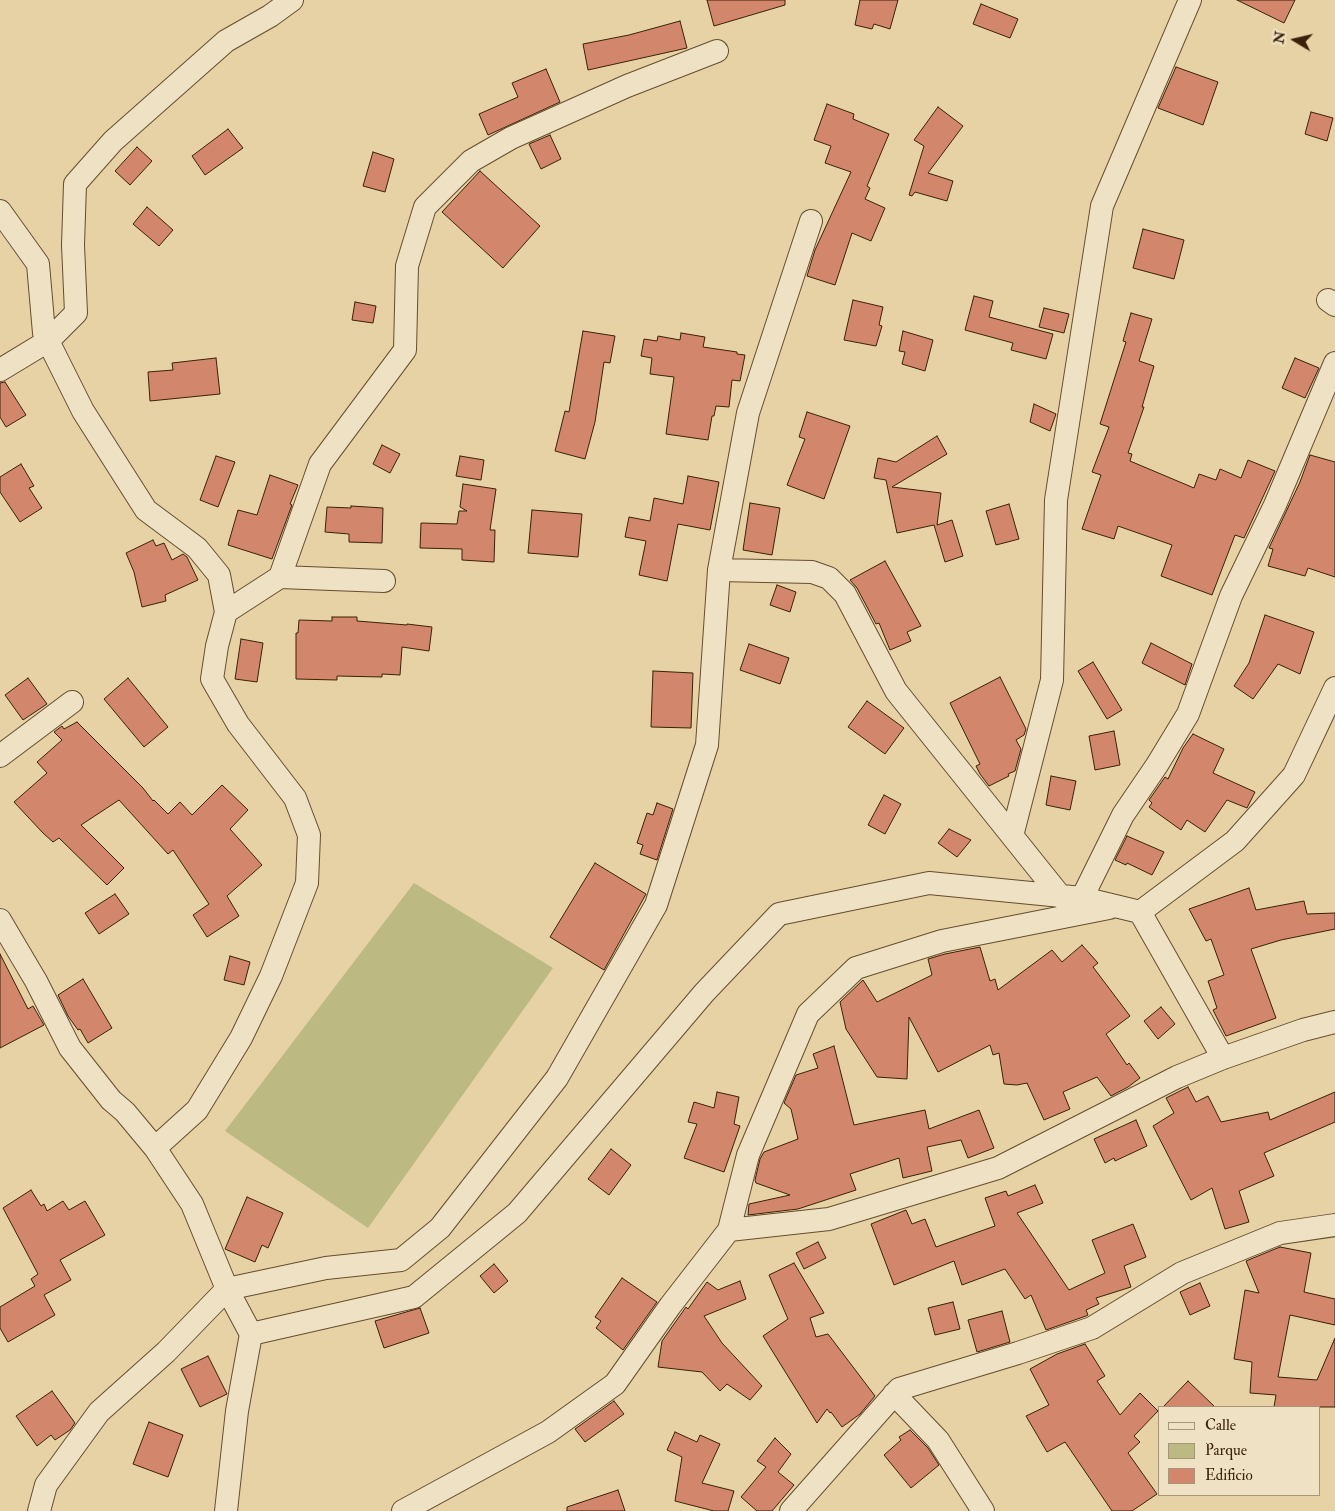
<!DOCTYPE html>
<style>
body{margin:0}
#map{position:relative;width:1335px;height:1511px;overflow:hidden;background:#e7d2a5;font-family:"IM FELL Double Pica",serif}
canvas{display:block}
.legend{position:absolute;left:1158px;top:1406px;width:162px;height:90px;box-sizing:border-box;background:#efe2c4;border:1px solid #a79578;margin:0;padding:6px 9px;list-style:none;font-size:15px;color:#3a2107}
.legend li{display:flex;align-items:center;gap:10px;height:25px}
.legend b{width:25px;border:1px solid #a79578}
.north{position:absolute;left:1270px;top:15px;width:50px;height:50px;-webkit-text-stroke:4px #efe2c4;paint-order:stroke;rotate:279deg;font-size:14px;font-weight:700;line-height:20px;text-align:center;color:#3a2107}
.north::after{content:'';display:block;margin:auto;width:18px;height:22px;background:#3a2107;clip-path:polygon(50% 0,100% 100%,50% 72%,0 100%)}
</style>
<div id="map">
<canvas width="1335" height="1511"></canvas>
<ul class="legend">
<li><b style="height:6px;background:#efe2c4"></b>Calle</li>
<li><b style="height:14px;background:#bcba82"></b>Parque</li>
<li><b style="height:14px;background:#d2866c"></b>Edificio</li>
</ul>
<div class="north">N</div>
</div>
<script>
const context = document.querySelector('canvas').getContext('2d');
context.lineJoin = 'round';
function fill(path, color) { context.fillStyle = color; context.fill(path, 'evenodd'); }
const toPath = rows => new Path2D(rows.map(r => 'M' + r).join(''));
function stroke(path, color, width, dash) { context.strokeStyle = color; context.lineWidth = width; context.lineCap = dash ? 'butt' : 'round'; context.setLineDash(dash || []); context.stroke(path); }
const green = toPath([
 [414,883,553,968,368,1228,225,1131]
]);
const building = toPath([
 [707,0,785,0,785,5,714,26,707,0],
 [860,0,898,0,890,29,874,24,872,29,855,25,860,0],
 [1237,0,1295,0,1284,23,1237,0],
 [981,4,1018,19,1010,38,973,24,981,4],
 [680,21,687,48,588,70,583,44,629,35,680,21],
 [1176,67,1218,82,1203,125,1158,108,1176,67],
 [546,69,560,102,488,135,479,114,518,97,512,83,546,69],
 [827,104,854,114,853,119,889,134,867,186,870,188,865,199,885,208,871,241,852,233,835,285,807,276,815,250,851,172,825,163,831,146,814,140,827,104],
 [938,107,963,126,928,173,953,181,947,201,915,192,912,196,909,195,924,146,914,140,938,107],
 [1311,112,1333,118,1327,141,1305,134,1311,112],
 [228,129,243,148,205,175,192,156,228,129],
 [550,135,561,159,541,169,529,144,550,135],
 [137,147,152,161,130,185,115,171,137,147],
 [373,152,394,159,385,192,363,186,373,152],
 [480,171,540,226,503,268,442,212,480,171],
 [147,207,173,230,159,246,133,224,147,207],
 [1143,229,1184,240,1174,279,1133,268,1143,229],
 [974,296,993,301,989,317,1053,334,1046,359,1011,350,1013,343,965,330,974,296],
 [853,300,883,307,879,325,882,326,876,346,844,340,853,300],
 [355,302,376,306,373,323,352,320,355,302],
 [1044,308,1069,314,1064,333,1039,327,1044,308],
 [1131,313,1152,319,1139,361,1154,366,1142,407,1144,407,1128,453,1132,454,1130,461,1194,488,1199,474,1216,480,1220,469,1241,478,1248,460,1275,471,1244,538,1235,535,1212,595,1161,576,1172,545,1118,526,1114,539,1082,529,1101,475,1092,472,1109,427,1100,424,1126,342,1123,341,1131,313],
 [583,331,615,336,610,363,604,362,595,422,585,459,555,451,565,411,569,412,583,331],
 [903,331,933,340,925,371,902,364,905,352,899,351,903,331],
 [681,333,705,337,703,347,737,352,737,354,745,355,740,381,732,380,729,407,716,406,714,416,712,416,708,440,666,434,674,377,650,374,652,358,641,356,644,339,657,341,658,336,680,340,681,333],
 [216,358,220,394,150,401,148,372,173,370,172,363,216,358],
 [1295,358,1319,368,1305,398,1282,388,1295,358],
 [5,382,26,415,6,427,0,417,0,383,5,382],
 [1034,404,1056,414,1050,431,1030,422,1034,404],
 [807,412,850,426,824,499,787,485,805,439,799,437,807,412],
 [937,436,947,454,892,487,941,493,937,525,952,520,963,556,945,562,934,525,897,533,886,480,874,478,878,458,896,462,937,436],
 [382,445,400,454,390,473,373,464,382,445],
 [1310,455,1335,462,1335,577,1308,568,1305,576,1268,566,1273,549,1269,548,1300,482,1310,455],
 [216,456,235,462,218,507,200,500,216,456],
 [460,456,484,460,481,480,456,476,460,456],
 [21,464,34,486,29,488,42,508,20,522,0,492,0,477,21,464],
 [270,475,298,485,290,504,292,505,272,559,228,545,238,510,257,515,270,475],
 [688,476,719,482,710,530,678,524,667,581,639,575,646,541,625,537,629,517,650,521,654,498,683,504,688,476],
 [463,484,496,489,490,530,495,530,494,562,462,560,462,549,420,548,421,523,457,524,459,511,467,511,460,507,463,484],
 [750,503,780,508,772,555,743,550,750,503],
 [1009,504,1019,539,996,545,986,511,1009,504],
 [351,506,383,508,382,543,349,542,349,534,325,532,327,507,351,508,351,506],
 [532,510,582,514,578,557,528,553,532,510],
 [153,540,156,546,164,543,172,560,183,554,187,557,198,580,165,595,166,601,142,607,134,572,126,553,153,540],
 [885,561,921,626,907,632,911,641,890,650,879,623,876,624,857,588,850,580,885,561],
 [777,585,796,592,790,612,770,605,777,585],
 [1265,615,1314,632,1300,674,1278,664,1253,699,1234,686,1249,663,1265,615],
 [332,617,357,617,357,621,407,625,407,624,432,627,429,651,402,647,400,675,382,674,382,677,337,676,337,680,296,679,296,633,298,633,299,620,332,621,332,617],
 [241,639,263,643,257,682,235,679,241,639],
 [1151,643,1192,664,1185,685,1142,663,1151,643],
 [749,644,789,658,780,684,740,670,749,644],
 [1093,662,1122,710,1107,719,1078,671,1093,662],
 [653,671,693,673,691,728,651,727,653,671],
 [1000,677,1026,729,1024,735,1016,740,1021,749,1015,771,1008,774,1009,776,989,786,980,774,976,766,980,764,950,703,1000,677],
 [28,678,47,704,23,720,5,695,28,678],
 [128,678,168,727,144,747,104,699,128,678],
 [867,701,904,728,885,754,848,727,867,701],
 [77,722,143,788,153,801,154,800,168,814,180,802,192,815,222,785,248,810,230,829,262,865,227,896,239,916,207,937,193,915,209,904,173,850,168,854,119,800,81,825,124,868,107,885,59,838,53,842,43,833,14,802,47,773,37,762,62,740,54,732,62,726,64,729,77,722],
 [1114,731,1120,765,1095,770,1089,736,1114,731],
 [1193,734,1224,749,1213,773,1255,792,1247,808,1227,800,1205,832,1187,820,1181,830,1149,807,1152,803,1149,800,1165,777,1168,779,1183,748,1193,734],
 [1051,776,1076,781,1070,810,1046,805,1051,776],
 [884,795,901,804,885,834,868,825,884,795],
 [657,803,673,809,657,860,640,854,643,845,637,843,647,813,653,815,657,803],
 [949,829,971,840,957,857,938,843,949,829],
 [1127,836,1164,852,1152,875,1127,863,1126,865,1115,860,1127,836],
 [595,863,646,894,604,970,550,937,595,863],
 [1249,888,1256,910,1304,901,1307,914,1335,913,1335,929,1281,940,1251,949,1276,1018,1226,1036,1213,1010,1217,1008,1208,981,1224,975,1211,939,1206,941,1189,909,1249,888],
 [115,894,129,914,99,934,85,913,115,894],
 [1082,945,1098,963,1093,967,1130,1016,1106,1034,1127,1065,1129,1063,1140,1078,1128,1087,1111,1096,1097,1077,1063,1092,1070,1109,1044,1120,1027,1083,1017,1085,1004,1084,999,1053,993,1055,990,1045,938,1072,909,1017,907,1079,877,1077,846,1029,840,1002,863,980,877,1002,932,975,928,959,945,954,980,947,990,981,995,979,998,990,1052,950,1062,962,1082,945],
 [0,954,28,1009,33,1006,44,1025,0,1048,0,954],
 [230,956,250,962,244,985,224,980,230,956],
 [83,979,112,1028,88,1043,80,1029,78,1030,68,1016,58,995,83,979],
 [1161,1007,1175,1024,1158,1039,1144,1021,1161,1007],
 [834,1046,854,1125,925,1110,929,1129,979,1110,994,1148,968,1158,961,1140,927,1147,932,1171,903,1178,899,1158,850,1174,856,1190,798,1209,748,1215,749,1204,790,1195,756,1183,755,1180,760,1159,764,1152,798,1139,791,1109,784,1103,796,1075,818,1068,813,1054,834,1046],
 [1188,1087,1196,1102,1208,1096,1221,1122,1268,1112,1270,1120,1335,1092,1335,1122,1264,1153,1274,1176,1239,1191,1249,1222,1225,1229,1212,1188,1191,1200,1153,1126,1174,1113,1166,1098,1188,1087],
 [717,1092,739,1097,734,1124,740,1126,724,1172,684,1158,697,1124,688,1122,694,1102,714,1108,717,1092],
 [1136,1120,1147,1146,1115,1161,1114,1158,1105,1163,1094,1139,1136,1120],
 [611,1149,631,1165,609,1195,588,1179,611,1149],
 [1035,1185,1043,1203,1017,1213,1069,1290,1105,1273,1092,1240,1133,1224,1146,1257,1124,1266,1131,1287,1096,1298,1099,1304,1086,1310,1088,1315,1086,1316,1046,1330,1031,1295,1025,1299,1005,1269,962,1285,954,1261,894,1285,871,1224,906,1210,912,1224,925,1219,936,1247,995,1226,985,1198,1006,1191,1008,1196,1035,1185],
 [31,1190,41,1206,44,1204,47,1211,63,1201,69,1210,85,1201,105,1235,60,1260,71,1280,44,1295,55,1315,8,1342,0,1328,0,1307,35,1286,31,1279,38,1274,3,1208,31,1190],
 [247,1197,283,1213,268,1248,262,1245,255,1262,225,1249,247,1197],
 [818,1242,826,1258,804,1269,796,1253,818,1242],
 [1280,1247,1311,1253,1304,1292,1335,1299,1335,1325,1290,1315,1278,1377,1317,1380,1335,1338,1335,1407,1274,1407,1276,1395,1250,1393,1252,1362,1234,1359,1245,1290,1259,1293,1246,1261,1280,1247],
 [794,1263,824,1313,810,1318,816,1337,828,1334,875,1396,860,1414,842,1427,831,1412,830,1413,827,1409,817,1423,763,1336,788,1319,769,1275,794,1263],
 [494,1264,508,1281,494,1293,480,1276,494,1264],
 [622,1278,657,1302,623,1350,596,1328,601,1321,595,1317,622,1278],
 [740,1281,746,1299,704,1316,722,1343,762,1386,750,1400,727,1384,720,1391,702,1372,658,1367,662,1341,686,1307,688,1309,707,1282,718,1290,740,1281],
 [1200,1283,1210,1306,1190,1315,1180,1292,1200,1283],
 [953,1302,960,1329,935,1335,928,1308,953,1302],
 [420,1308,429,1333,384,1348,375,1321,420,1308],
 [1002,1311,1010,1342,977,1352,968,1320,1002,1311],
 [1085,1344,1105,1376,1097,1381,1120,1415,1140,1393,1158,1411,1134,1436,1140,1442,1128,1453,1157,1494,1132,1511,1112,1511,1065,1442,1047,1452,1026,1416,1049,1405,1030,1369,1057,1354,1085,1344],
 [208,1356,227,1394,200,1407,181,1369,208,1356],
 [1188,1381,1215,1407,1163,1407,1188,1381],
 [52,1391,75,1423,70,1430,55,1440,51,1435,37,1446,16,1416,52,1391],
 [614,1401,624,1414,585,1442,575,1429,614,1401],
 [149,1422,183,1435,168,1477,133,1464,149,1422],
 [910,1430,928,1448,939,1465,911,1488,884,1455,901,1440,899,1437,910,1430],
 [675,1432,697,1442,700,1435,720,1444,702,1483,734,1491,728,1511,714,1511,675,1501,682,1457,667,1450,675,1432],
 [775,1438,791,1454,778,1472,794,1485,772,1511,757,1511,741,1497,766,1467,757,1461,775,1438],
 [618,1490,625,1511,567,1511,567,1507,618,1490]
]);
const street = toPath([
 [0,211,38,264,44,333,83,411,146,510,197,548,219,575,226,612,217,646,212,679,238,724,295,798,309,835,307,883,271,976,241,1038,197,1110,155,1148],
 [1328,300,1335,305],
 [0,370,48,341,76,313,73,245,75,184,113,141,226,41,270,16,292,0],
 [719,570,812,572,829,578,845,594,896,691,1061,897],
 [280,577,384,581],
 [226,612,280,577,320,464,405,350,407,266,425,207,471,161,511,138,627,86,717,51],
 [0,756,72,702],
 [1012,836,1052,680,1056,500,1102,206,1190,0],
 [1082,898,1123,815,1157,765,1188,714,1231,596,1275,505,1335,363],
 [1140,912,1235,841,1294,775,1335,688],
 [0,920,36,981,70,1048,111,1100,125,1112,155,1148,192,1204,227,1289,326,1268,401,1260,440,1228,557,1078,656,905,707,745,719,570,748,413,811,221],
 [729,1230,829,1219,998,1168,1177,1077,1223,1058,1303,1030,1335,1022],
 [251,1334,414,1297,517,1213,704,993,779,914,929,883,1082,898,1140,912,1223,1058],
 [894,1394,938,1440,983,1511],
 [39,1511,46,1485,99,1412,166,1352,227,1289,251,1334,237,1411,226,1511],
 [403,1511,548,1432,615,1384,670,1306,729,1230,748,1155,808,1014,856,968,942,941,1109,908],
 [791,1511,899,1389,1018,1353,1092,1328,1182,1273,1280,1233,1335,1225]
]);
fill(green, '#bcba82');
fill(building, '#d2866c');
stroke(building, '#3a2107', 1);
stroke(street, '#654d2e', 24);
stroke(street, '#efe2c4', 22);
</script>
